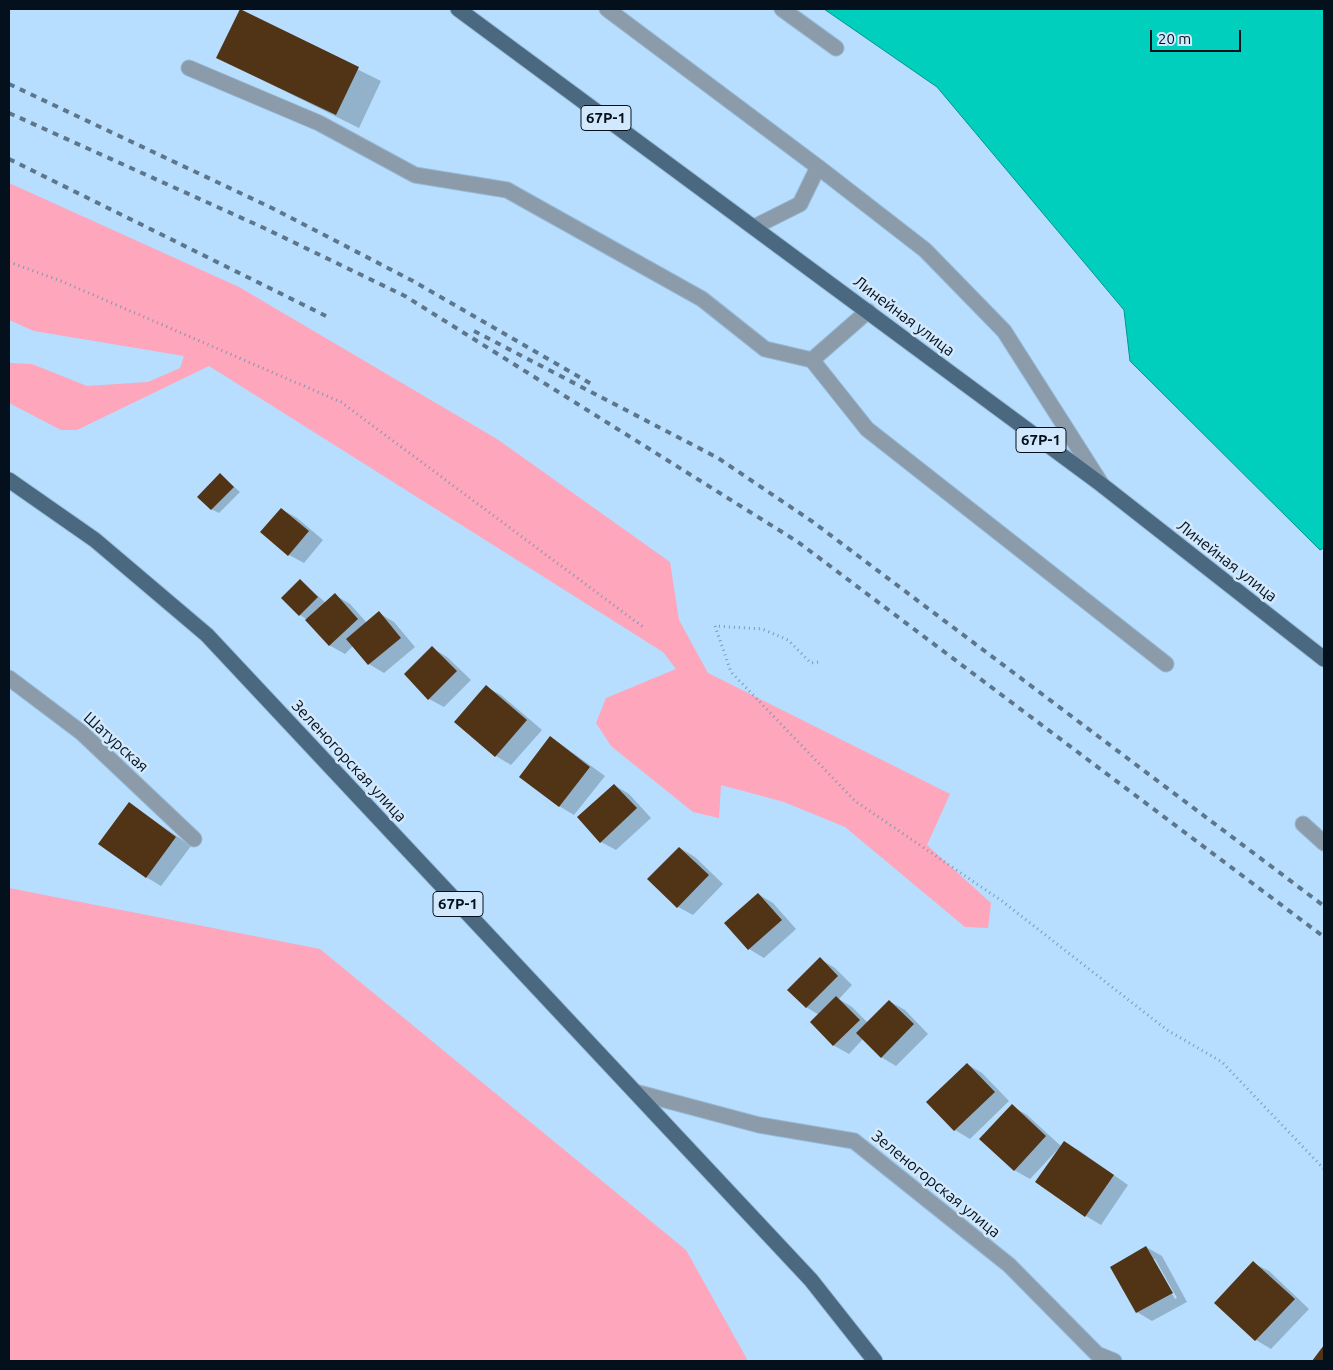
<!DOCTYPE html>
<meta charset="utf-8">
<style>
body{margin:0}
#map{position:relative;width:1333px;height:1370px;overflow:hidden;background:#b7defe;font-family:Ubuntu,sans-serif}
canvas{display:block}
.frame{position:absolute;inset:0;border:10px solid #04101b;pointer-events:none}
.scale{position:absolute;left:1150px;top:30px;width:91px;height:22px;box-sizing:border-box;border:2px solid #04101b;border-top:0;padding-left:6px;font-size:15px;line-height:18px;white-space:nowrap;color:#04101b;-webkit-text-stroke:4px #d2e9fd;paint-order:stroke}
</style>
<div id="map">
<canvas width="1333" height="1370"></canvas>
<div class="frame"></div>
<div class="scale">20 m</div>
</div>
<script>
const context = document.querySelector('canvas').getContext('2d');
context.lineJoin = 'round';
function fill(path, color) { context.fillStyle = color; context.fill(path, 'evenodd'); }
const toPath = rows => new Path2D(rows.map(r => 'M' + r).join(''));
function stroke(path, color, width, dash) { context.strokeStyle = color; context.lineWidth = width; context.lineCap = dash ? 'butt' : 'round'; context.setLineDash(dash || []); context.stroke(path); }
function label(font, color, halo, rows, align = 'center') {
  context.font = font + ' Ubuntu,sans-serif'; context.lineWidth = 5; context.setLineDash([]); context.textBaseline = 'middle'; context.strokeStyle = halo; context.fillStyle = color; for (const [text, x, y, turn = 0] of rows) {
    context.save(); context.translate(x, y); context.rotate((+turn || 0) * Math.PI / 180); context.textAlign = isNaN(turn) ? turn : align; if (halo) context.strokeText(text, 0, 0); context.fillText(text, 0, 0); context.restore();
  }
}
const green = toPath([
 [9,183,239,287,497,439,670,562,679,620,708,673,950,794,927,845,991,903,988,928,965,927,845,827,784,802,721,785,719,818,693,812,611,746,596,723,606,698,676,669,663,652,209,366,77,430,61,430,9,403,9,363,32,364,87,386,148,382,180,368,184,356,34,331,9,320],
 [9,888,320,949,686,1250,748,1361,9,1361]
]);
const water = toPath([
 [824,9,1324,9,1324,548,1320,550,1130,361,1124,310,937,87,824,9]
]);
const shadow = toPath([
 [240,11,381,81,359,128,218,58],
 [221,475,240,492,219,513,211,509],
 [281,509,297,518,323,540,304,563,289,555],
 [300,580,326,603,335,595,350,604,367,623,379,613,394,622,415,647,384,673,369,664,353,646,345,654,329,645,306,619,300,615],
 [432,648,447,657,471,680,444,707,429,699],
 [486,687,501,695,542,730,511,765,496,756,456,722],
 [551,737,605,776,574,815,559,806],
 [614,785,629,794,651,818,616,850,601,842],
 [129,803,191,846,161,886,146,877],
 [680,848,695,857,723,884,693,915,678,907],
 [758,894,773,903,796,929,764,958,749,949],
 [820,959,835,968,852,985,839,999,852,1007,868,1023,889,1001,905,1010,928,1034,896,1066,881,1057,863,1039,849,1054,833,1045,819,1015,806,1007],
 [967,1064,982,1073,1009,1101,970,1139,955,1130,928,1102],
 [1012,1106,1027,1115,1062,1147,1065,1142,1080,1151,1128,1185,1101,1225,1086,1216,1060,1147,1030,1179,1014,1170],
 [1146,1247,1162,1256,1187,1302,1152,1321,1137,1312,1111,1267],
 [1152,1259,1155,1259,1177,1298,1175,1299],
 [1253,1263,1269,1271,1309,1309,1271,1349,1256,1340,1216,1303]
]);
const building = toPath([
 [240,9,359,67,336,115,216,58],
 [220,473,234,487,211,510,197,497],
 [281,508,309,531,288,556,260,532],
 [300,579,318,597,299,616,281,598],
 [335,593,358,619,329,646,305,620],
 [379,611,401,638,368,665,346,639],
 [432,646,457,671,428,700,404,674],
 [486,685,527,720,495,757,454,722],
 [550,736,590,767,559,807,519,777],
 [614,784,637,808,600,843,577,817],
 [129,802,176,837,146,878,98,844],
 [679,847,709,875,677,908,647,879],
 [758,893,782,920,748,950,724,923],
 [820,957,838,976,806,1008,787,990],
 [836,996,860,1020,833,1046,810,1022],
 [889,1000,914,1024,881,1058,856,1033],
 [967,1063,995,1092,954,1131,926,1102],
 [1012,1104,1046,1136,1014,1171,979,1139],
 [1064,1141,1114,1175,1085,1217,1035,1182],
 [1146,1246,1173,1293,1136,1313,1110,1267],
 [1253,1261,1295,1299,1255,1341,1214,1303],
 [1324,1345,1324,1361,1312,1361]
]);
const path = toPath([
 [9,262,61,281,341,402,643,627],
 [818,662,811,663,788,640,762,629,715,626,731,672,855,801,1002,901,1167,1030,1222,1062,1324,1169]
]);
const minor = toPath([
 [607,9,818,167,800,204,754,227],
 [782,9,836,48],
 [189,68,319,123,415,175,507,190,702,299,765,349,812,360,868,311],
 [818,167,925,250,1004,331,1102,485],
 [812,360,867,429,1166,664],
 [9,678,82,733,194,839],
 [1303,824,1324,843],
 [639,1093,759,1125,854,1141,1009,1265,1097,1354,1114,1361]
]);
const major = toPath([
 [458,9,1102,485,1324,659],
 [9,480,95,540,207,635,811,1280,875,1361]
]);
const rail = toPath([
 [9,84,272,208,413,281,595,386],
 [9,113,264,228,405,296,798,542,1324,937],
 [9,159,326,316],
 [474,331,718,458,813,522,1324,906]
]);
const shields = [
 [606,118,50],
 [1041,440,50],
 [458,904,50]
];
const shieldNames = [
 ["67Р-1",606,118],
 ["67Р-1",1041,440],
 ["67Р-1",458,904]
];
const streetNames = [
 ["Линейная улица",904,316,37],
 ["Линейная улица",1227,561,38],
 ["Шатурская",116,742,42],
 ["Зеленогорская улица",349,761,47],
 ["Зеленогорская улица",936,1184,39]
];
fill(green, '#fea6bb');
fill(water, '#00cfbd');
stroke(water, '#01968c', 1);
fill(shadow, '#0003');
fill(building, '#513416');
stroke(minor, '#97b9d5', 17);
stroke(major, '#97b9d5', 17);
stroke(path, '#7b99b2', 3, [1, 4]);
stroke(minor, '#8b9ba9', 15);
stroke(major, '#4a6880', 15);
stroke(rail, '#5d768c', 4, [6, 6]);
for (const [x, y, w] of shields) { const box = new Path2D(); box.roundRect(x - w / 2, y - 12.5, w, 25, 4); context.fillStyle = '#d2e9fd'; context.fill(box); stroke(box, '#04101b', 1); }
label('bold 15px', '#04101b', null, shieldNames);
label('16px', '#04101b', '#d2e9fd', streetNames);
</script>
